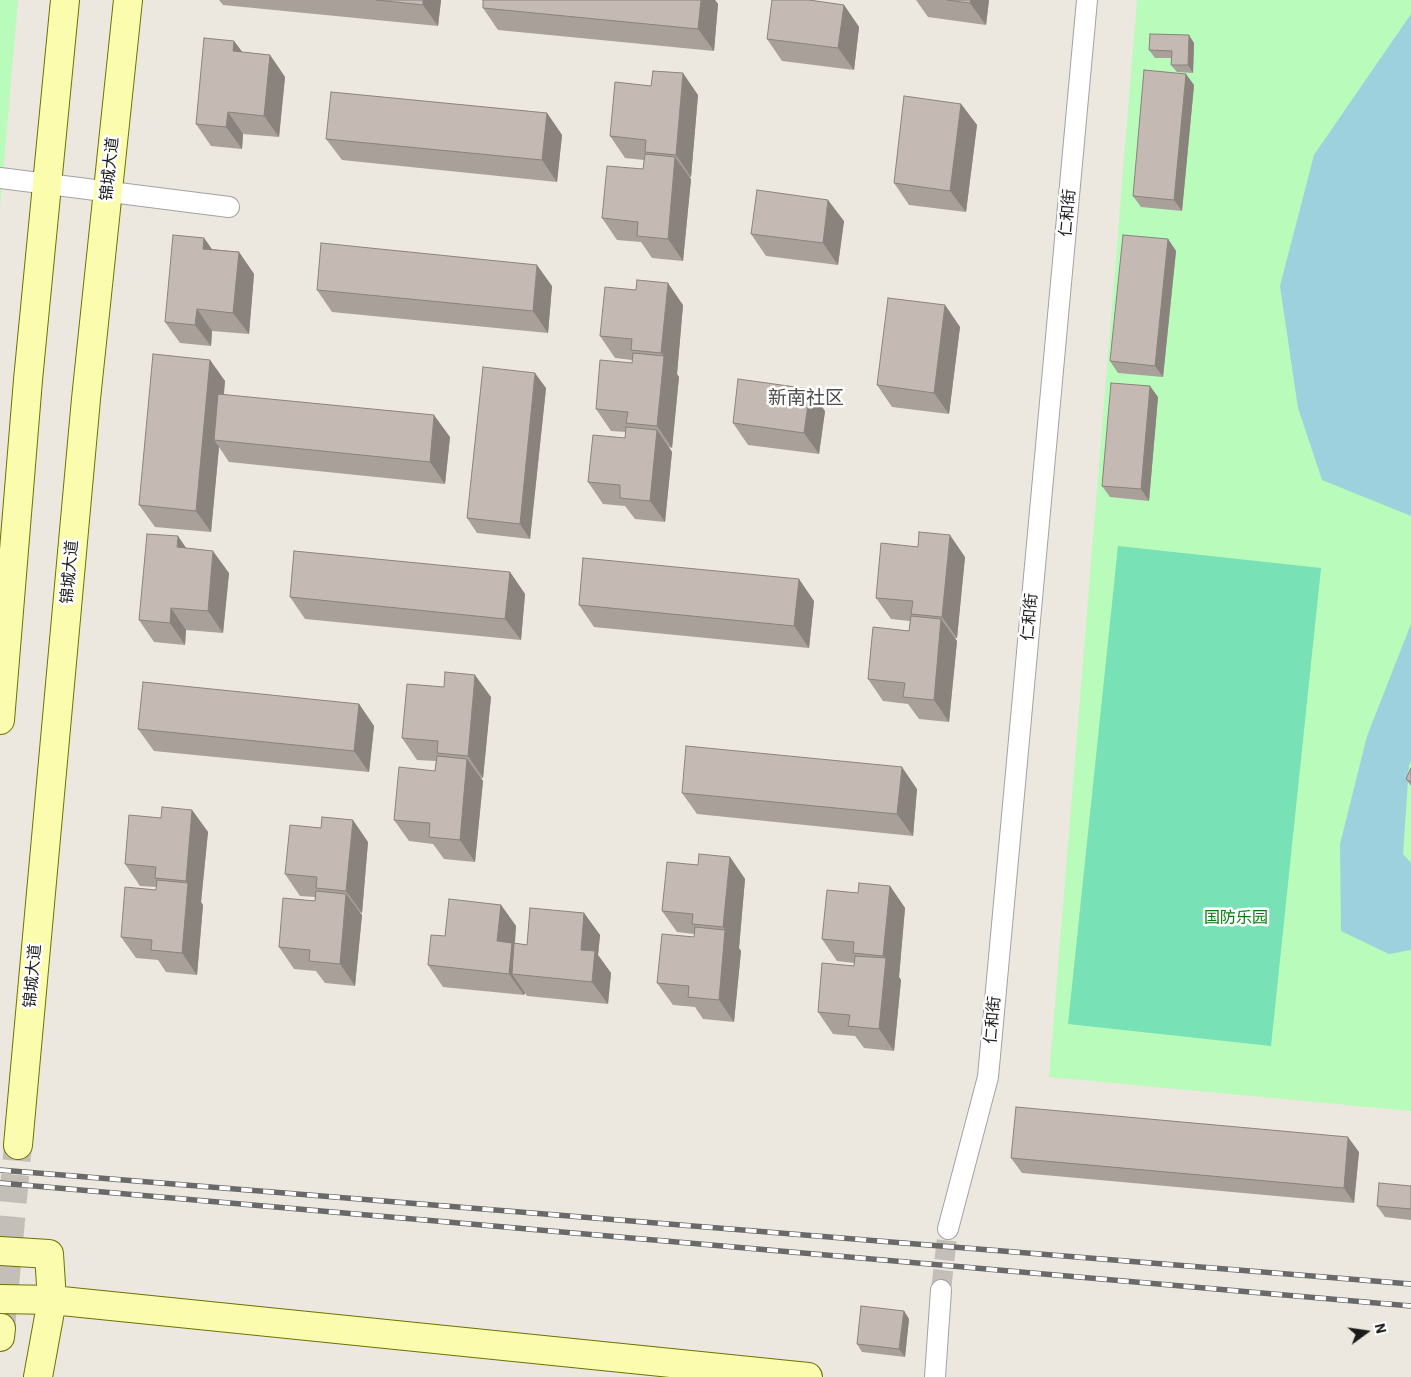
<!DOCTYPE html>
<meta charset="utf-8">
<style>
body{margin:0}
#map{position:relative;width:1411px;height:1377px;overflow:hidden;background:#ede8df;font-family:"IBM Plex Sans",sans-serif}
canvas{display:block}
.north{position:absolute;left:1341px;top:1307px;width:50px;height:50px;-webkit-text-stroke:4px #fff;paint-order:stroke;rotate:76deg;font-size:14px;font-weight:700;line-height:20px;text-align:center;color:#1b1b1b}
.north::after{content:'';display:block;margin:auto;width:18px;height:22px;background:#1b1b1b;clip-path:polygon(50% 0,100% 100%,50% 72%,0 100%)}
</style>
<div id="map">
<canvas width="1411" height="1377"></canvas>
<div class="north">N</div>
</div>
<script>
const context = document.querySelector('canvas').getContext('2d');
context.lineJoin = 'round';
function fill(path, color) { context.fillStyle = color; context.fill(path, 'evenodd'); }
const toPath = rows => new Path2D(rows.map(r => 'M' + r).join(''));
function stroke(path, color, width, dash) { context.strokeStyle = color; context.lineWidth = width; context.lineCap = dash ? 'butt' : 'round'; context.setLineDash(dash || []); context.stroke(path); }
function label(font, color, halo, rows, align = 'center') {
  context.font = font + ' "IBM Plex Sans","Noto Sans SC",sans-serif'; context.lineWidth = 5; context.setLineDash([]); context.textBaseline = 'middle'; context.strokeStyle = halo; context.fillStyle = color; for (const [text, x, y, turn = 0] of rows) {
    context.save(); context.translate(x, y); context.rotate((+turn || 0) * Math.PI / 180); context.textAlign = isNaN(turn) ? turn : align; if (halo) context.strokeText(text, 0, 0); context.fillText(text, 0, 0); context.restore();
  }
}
const park = toPath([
 [0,0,18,0,0,209],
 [1137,0,1411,0,1411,1111,1049,1077]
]);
const pitch = toPath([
 [1118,546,1321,568,1271,1046,1068,1024]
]);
const water = toPath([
 [1411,14,1411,516,1322,480,1298,408,1280,286,1314,155],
 [1411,624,1411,760,1409,766,1403,854,1411,863,1411,950,1389,954,1341,931,1340,844,1367,736]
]);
const streetTunnel = toPath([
 [941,1290,948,1229]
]);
const secondaryTunnel = toPath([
 [1,1328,18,1145]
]);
const street = toPath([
 [0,178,229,207],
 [948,1229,988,1077,1087,0],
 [935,1377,941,1290]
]);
const secondary = toPath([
 [0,720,28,380,65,0],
 [18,1145,86,399,128,0],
 [0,1251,49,1254,52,1300,0,1299],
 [0,1337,1,1328],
 [38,1377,52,1300,808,1377]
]);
const rail = toPath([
 [0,1170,1411,1284],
 [0,1183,1411,1306]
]);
const wall = toPath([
 [219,0,441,0,438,26,223,5],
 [483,0,715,0,718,4,714,51,498,30,483,8],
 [916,0,989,0,986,25,928,17],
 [844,5,859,27,854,70,782,61,767,39],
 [234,41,242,52,270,55,285,77,279,137,243,134,242,149,211,146,196,124],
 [1194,43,1193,73,1177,72,1171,65,1171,58,1155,58,1149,50],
 [1194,85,1182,211,1141,207,1133,196],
 [698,95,691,177,689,177,691,179,683,261,652,258,641,242,617,240,602,218,643,169,644,160,625,158,610,136],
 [961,104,977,125,966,212,909,205,894,183],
 [547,113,562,135,557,182,342,160,326,139],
 [844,221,838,265,766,256,751,234],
 [204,238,212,249,239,252,254,274,249,334,212,331,211,346,180,343,165,322],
 [1168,239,1176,251,1163,377,1118,373,1110,361],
 [552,286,548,333,332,312,317,290],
 [683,305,677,374,679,377,672,448,669,447,672,452,665,522,635,519,625,506,603,504,588,482,625,438,626,432,611,431,596,409,632,363,632,360,615,358,600,336],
 [945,305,960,327,949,414,892,407,877,385],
 [210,360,225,381,224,394,450,437,445,484,229,462,219,447,211,532,155,527,139,505],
 [546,388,530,539,477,533,467,518],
 [1158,397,1149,501,1110,497,1102,486],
 [825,411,819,454,748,445,733,423],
 [186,548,229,573,223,633,186,630,185,645,154,642,139,620],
 [965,557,957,638,955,638,957,641,949,722,919,719,908,704,883,701,868,679,909,631,910,621,891,619,876,598],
 [510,572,525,594,521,640,305,619,290,597],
 [814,601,809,648,594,627,579,605],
 [491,697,483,778,481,778,483,781,475,862,444,859,433,844,409,841,394,820,435,771,436,761,417,760,402,738],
 [359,704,374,726,369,772,154,751,138,729],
 [1411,768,1411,786,1406,779],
 [917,789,913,836,697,814,682,793],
 [192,810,208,832,201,902,203,905,197,975,166,972,158,960,136,958,121,937,156,890,157,887,140,886,125,864,161,818],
 [368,842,362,913,359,912,362,915,355,986,325,983,316,971,294,969,279,947,315,901,315,897,300,896,285,874],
 [730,857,745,879,739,948,741,951,734,1022,703,1019,695,1007,673,1005,657,983,694,937,694,934,677,932,662,911,698,865],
 [890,886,905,908,899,977,901,980,894,1051,864,1048,855,1036,833,1034,818,1012,854,966,854,963,837,961,822,939,858,893],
 [501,905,516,926,515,943,527,945,584,913,600,935,598,955,611,973,608,1004,527,996,525,993,524,995,443,987,428,965,445,936],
 [1359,1152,1354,1203,1022,1173,1011,1158],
 [1411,1186,1411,1220,1385,1217,1377,1206],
 [904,1311,909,1319,905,1357,862,1352,857,1344]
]);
const shadedWall = toPath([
 [423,0,441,0,438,26,423,5],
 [701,0,715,0,718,4,714,51,698,29],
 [971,0,989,0,986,25,970,3],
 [844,5,859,27,854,70,838,48],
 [1189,35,1194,43,1193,73,1188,65],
 [234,41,250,62,233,51],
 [270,55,285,77,279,137,264,116],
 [683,73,698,95,691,177,676,155],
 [1186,74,1194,85,1182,211,1174,200],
 [961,104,977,125,966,212,950,191],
 [228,112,243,134,242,149,226,127],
 [547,113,562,135,557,182,542,160],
 [675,157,691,179,683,261,668,239],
 [828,200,844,221,838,265,823,243],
 [204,238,219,260,203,249],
 [1168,239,1176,251,1163,377,1155,366],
 [239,252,254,274,249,334,233,313],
 [537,265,552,286,548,333,533,311],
 [668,283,683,305,677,374,679,377,672,448,657,426,664,356,661,353],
 [945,305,960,327,949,414,934,393],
 [197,309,212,331,211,346,195,325],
 [210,360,225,381,219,441,214,440,219,447,211,532,196,511],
 [535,373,546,388,530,539,520,524],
 [1150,386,1158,397,1149,501,1141,489],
 [810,389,825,411,819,454,804,433],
 [434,415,450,437,445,484,430,462],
 [657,430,672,452,665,522,650,501],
 [950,535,965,557,957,638,942,617],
 [178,536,193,558,177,547],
 [213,551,229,573,223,633,208,611],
 [510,572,525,594,521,640,505,619],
 [799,579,814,601,809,648,794,626],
 [171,608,186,630,185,645,170,623],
 [941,619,957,641,949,722,934,700],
 [475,675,491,697,483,778,468,756],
 [359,704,374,726,369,772,354,751],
 [467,759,483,781,475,862,460,840],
 [902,767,917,789,913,836,897,814],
 [192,810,208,832,201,902,203,905,197,975,182,953,188,884,186,881],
 [353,820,368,842,362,913,346,891],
 [730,857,745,879,739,948,741,951,734,1022,719,1000,725,930,723,927],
 [890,886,905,908,899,977,901,980,894,1051,879,1029,886,959,883,956],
 [346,894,362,915,355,986,340,964],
 [501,905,516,926,512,974,525,993,524,995,509,974,497,941],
 [584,913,600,935,598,955,611,973,608,1004,592,982,581,950],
 [1348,1137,1359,1152,1354,1203,1344,1188],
 [904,1311,909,1319,905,1357,899,1349]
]);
const building = toPath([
 [377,0,423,0,423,5,377,0],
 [483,0,701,0,698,29,483,8,483,0],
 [772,0,809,0,844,5,838,48,767,39,772,0],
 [947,0,971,0,970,3,947,0],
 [1150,34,1189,35,1188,65,1171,65,1172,51,1149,50,1150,34],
 [204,38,234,41,233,51,270,55,264,116,228,112,226,127,196,124,204,38],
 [1144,70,1186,74,1174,200,1133,196,1144,70],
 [653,71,683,73,676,155,645,152,646,140,610,136,615,82,651,86,653,71],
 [331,92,547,113,542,160,326,139,331,92],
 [904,96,961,104,950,191,894,183,904,96],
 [645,154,675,157,668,239,637,236,638,222,602,218,607,166,643,169,645,154],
 [757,190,828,200,823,243,751,234,757,190],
 [173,235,204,238,203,249,239,252,233,313,197,309,195,325,165,322,173,235],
 [1123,235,1168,239,1155,366,1110,361,1123,235],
 [321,243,537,265,533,311,317,290,321,243],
 [637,280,668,283,661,353,631,350,632,339,600,336,605,287,636,290,637,280],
 [888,298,945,305,934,393,877,385,888,298],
 [633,353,664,356,657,426,626,423,628,412,596,409,600,360,632,363,633,353],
 [153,354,210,360,196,511,139,505,153,354],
 [483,367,535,373,520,524,467,518,483,367],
 [738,379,810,389,804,433,733,423,738,379],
 [1111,383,1150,386,1141,489,1102,486,1111,383],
 [218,394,434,415,430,462,214,440,218,394],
 [626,427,657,430,650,501,620,498,620,485,588,482,593,435,625,438,626,427],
 [919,532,950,535,942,617,911,614,913,601,876,598,881,543,918,547,919,532],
 [147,534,178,536,177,547,213,551,208,611,171,608,170,623,139,620,147,534],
 [294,551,510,572,505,619,290,597,294,551],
 [583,558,799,579,794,626,579,605,583,558],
 [911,616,941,619,934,700,903,697,905,683,868,679,873,627,909,631,911,616],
 [445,672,475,675,468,756,437,753,438,741,402,738,407,684,444,687,445,672],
 [143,682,359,704,354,751,138,729,143,682],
 [686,746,902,767,897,814,682,793,686,746],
 [437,756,467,759,460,840,429,837,430,823,394,820,399,767,435,771,437,756],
 [1411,768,1411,782,1406,779,1411,768],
 [162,807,192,810,186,881,155,878,156,867,125,864,129,815,161,818,162,807],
 [322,817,353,820,346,891,316,888,317,877,285,874,290,825,321,828,322,817],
 [699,854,730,857,723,927,692,924,693,914,662,911,667,862,698,865,699,854],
 [157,880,188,883,182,953,151,950,152,940,121,937,125,887,156,890,157,880],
 [859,883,890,886,883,956,853,953,854,942,822,939,827,890,858,893,859,883],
 [316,891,346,894,340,964,309,961,310,950,279,947,283,898,315,901,316,891],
 [449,899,501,905,497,941,512,943,509,974,428,965,431,935,445,936,449,899],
 [530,908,584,913,581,950,595,951,592,982,512,974,514,943,527,945,530,908],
 [695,927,725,930,719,1000,688,997,689,986,657,983,662,934,694,937,695,927],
 [855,956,886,958,879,1029,848,1026,850,1015,818,1012,822,963,854,966,855,956],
 [1016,1107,1348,1137,1344,1188,1011,1158,1016,1107],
 [1379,1183,1411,1186,1411,1209,1377,1206,1379,1183],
 [861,1306,904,1311,899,1349,857,1344,861,1306]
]);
const streetNames = [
 ["锦城大道",110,169,-84],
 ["仁和街",1068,213,-85],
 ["锦城大道",70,572,-85],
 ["仁和街",1030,617,-85],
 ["锦城大道",33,976,-85],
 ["仁和街",993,1020,-85]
];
const parkNames = [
 ["国防乐园",1236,918]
];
const quarterNames = [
 ["新南社区",806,399]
];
fill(park, '#b8fbbb');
fill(pitch, '#78e1b5');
fill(water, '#9dd1de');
stroke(streetTunnel, '#c3bfb8', 20, [20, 10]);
stroke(secondaryTunnel, '#c3bfb8', 28, [28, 14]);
stroke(street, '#a2a2a2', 22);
stroke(secondary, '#6b7300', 30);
stroke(street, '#fff', 20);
stroke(secondary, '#fbfcae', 28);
stroke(rail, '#696969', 5.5);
stroke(rail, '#fff', 4, [11]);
fill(wall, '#a9a09a');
fill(shadedWall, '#8a827d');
fill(building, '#c5bab3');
stroke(building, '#8a827d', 1);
label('16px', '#1b1b1b', '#fff', streetNames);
label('16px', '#067b0c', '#fff', parkNames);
label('19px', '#4e4e4e', '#fff', quarterNames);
</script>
